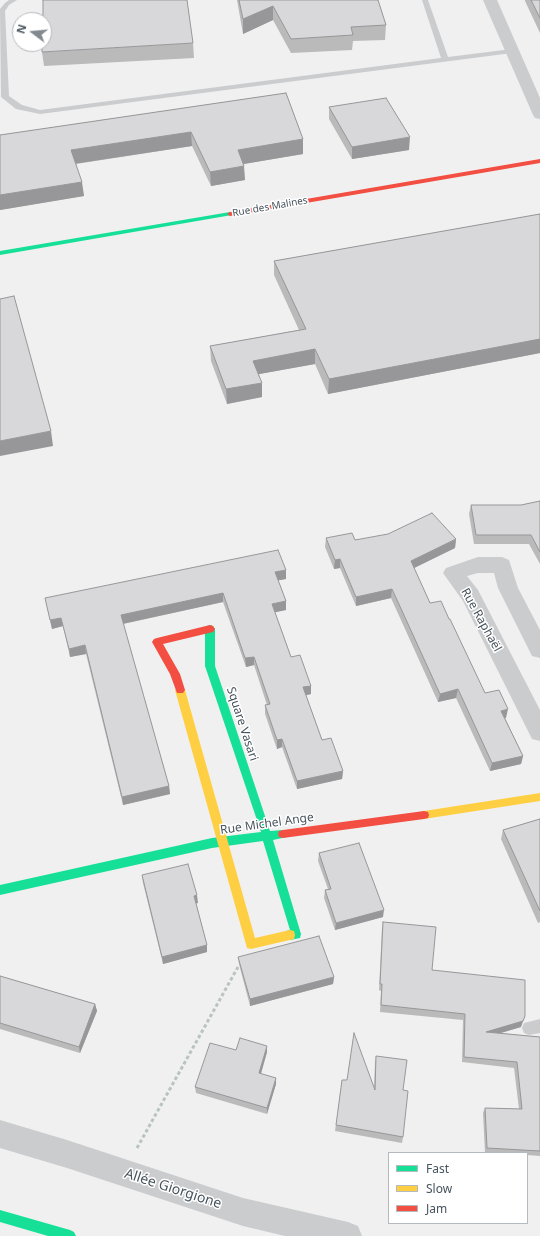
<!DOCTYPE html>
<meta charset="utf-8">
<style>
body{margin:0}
#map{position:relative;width:540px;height:1236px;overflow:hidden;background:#f1f0f0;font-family:"Noto Sans",sans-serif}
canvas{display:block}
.legend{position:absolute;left:388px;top:1152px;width:140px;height:72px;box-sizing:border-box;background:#fff;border:1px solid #b5babe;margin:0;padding:5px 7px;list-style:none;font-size:12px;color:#47535d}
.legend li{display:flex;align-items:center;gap:8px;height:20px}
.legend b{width:20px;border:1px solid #b5babe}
.north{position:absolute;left:12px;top:12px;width:40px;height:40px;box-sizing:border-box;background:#fff;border:1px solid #b5babe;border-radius:50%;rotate:286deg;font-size:11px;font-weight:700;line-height:16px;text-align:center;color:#47535d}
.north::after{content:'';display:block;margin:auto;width:14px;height:18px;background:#828a90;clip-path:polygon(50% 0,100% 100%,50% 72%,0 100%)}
</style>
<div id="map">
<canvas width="540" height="1236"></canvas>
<ul class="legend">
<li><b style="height:5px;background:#16e098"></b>Fast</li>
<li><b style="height:5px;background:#ffcf43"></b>Slow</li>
<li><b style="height:5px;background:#f24e42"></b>Jam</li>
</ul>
<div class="north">N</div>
</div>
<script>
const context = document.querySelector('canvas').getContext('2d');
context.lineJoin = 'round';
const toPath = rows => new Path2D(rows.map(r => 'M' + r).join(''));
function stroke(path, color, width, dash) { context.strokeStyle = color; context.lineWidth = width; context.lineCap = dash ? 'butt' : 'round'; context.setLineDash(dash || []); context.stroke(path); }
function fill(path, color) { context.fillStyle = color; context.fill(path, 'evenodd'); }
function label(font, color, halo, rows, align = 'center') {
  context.font = font + ' "Noto Sans",sans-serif'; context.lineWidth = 3; context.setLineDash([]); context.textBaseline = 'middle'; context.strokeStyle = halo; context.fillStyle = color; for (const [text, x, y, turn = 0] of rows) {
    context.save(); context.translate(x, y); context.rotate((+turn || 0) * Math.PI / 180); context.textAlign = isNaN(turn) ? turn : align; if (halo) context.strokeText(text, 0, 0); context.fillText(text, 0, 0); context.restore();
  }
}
const path = toPath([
 [137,1148,238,967]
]);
const lane = toPath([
 [9,0,17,0,9,5,5,11,9,96,22,105,40,110,441,58,422,0,428,0,448,57,512,49,516,51,512,53,40,114,16,109,1,97,0,9,5,3,9,0],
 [540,1019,540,1033,529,1035,524,1033,522,1028,524,1023,540,1019]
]);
const street = toPath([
 [483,0,497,0,540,98,540,119,535,118,533,115,483,0],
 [478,557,502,557,509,560,518,588,540,630,540,658,532,656,498,588,494,573,478,573,467,576,478,590,540,710,540,741,532,739,463,601,443,573,446,568,478,557],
 [0,1120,67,1140,243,1198,348,1222,358,1226,362,1236,285,1236,243,1226,67,1168,0,1148,0,1120]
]);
const fast = toPath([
 [230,212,232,213,232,215,0,255,0,251,230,212],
 [210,625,213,626,215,629,215,666,270,831,283,830,287,831,288,834,287,837,273,840,301,934,300,938,290,940,286,939,285,935,286,931,290,930,263,841,212,848,0,895,0,885,212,838,261,832,205,666,205,629,207,626,210,625],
 [0,1210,70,1230,74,1232,76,1236,48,1236,0,1222,0,1210]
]);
const slow = toPath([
 [180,686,183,687,185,690,255,938,290,930,294,931,295,935,294,939,251,949,247,948,175,690,177,687,180,686],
 [540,793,540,801,424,819,420,818,419,815,420,812,424,811,540,793]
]);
const jam = toPath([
 [540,159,540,163,230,216,227,214,230,212,540,159],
 [210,625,213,626,215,629,213,632,163,644,180,674,185,690,183,693,177,693,170,674,152,642,154,639,157,638,210,625],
 [424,811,428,812,429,815,428,818,424,819,283,838,279,837,278,834,279,831,283,830,424,811]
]);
const wall = toPath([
 [237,0,378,0,386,25,385,40,353,41,352,50,291,53,273,20,243,34],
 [525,0,540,0,540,33,525,1],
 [193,43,194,58,44,66,42,52],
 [286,93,303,139,303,154,243,164,245,180,211,186,192,146,76,164,84,196,0,210,0,135],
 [329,107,409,150,352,159,329,119],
 [540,214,540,353,328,394,315,364,259,374,262,397,227,404,211,361,210,346,299,330,274,275,274,261],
 [540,501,540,564,529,544,474,544,469,514,471,505,521,505],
 [326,538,355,540,456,539,455,548,414,568,430,603,449,619,485,693,506,718,505,718,523,756,521,764,490,771,456,698,438,702,391,598,356,606,340,568,334,569,325,547],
 [286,570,286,579,278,580,286,601,286,610,275,612,291,657,311,686,311,694,306,695,322,740,343,771,342,779,297,789,282,747,277,749,265,714,265,705,267,705,254,665,246,667,223,602,123,624,169,786,170,794,123,805,86,654,70,657,63,626,52,629,45,598],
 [540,819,540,922,538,923,501,839,503,830],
 [319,853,383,917,335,930,324,898,325,890,328,889,318,861],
 [142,875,198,903,196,903,207,945,207,952,163,964,143,883],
 [383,922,432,970,521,1027,500,1033,540,1037,540,1156,527,1155,527,1153,485,1153,483,1113,485,1108,519,1109,514,1068,462,1062,463,1020,380,1012,381,991,379,990,382,928],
 [238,957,334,977,333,984,250,1006,239,964],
 [0,976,95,1004,97,1011,80,1053,0,1029],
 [236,1050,267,1052,261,1074,276,1078,276,1084,267,1114,196,1093,195,1087],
 [376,1056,403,1090,403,1137,402,1143,335,1131,342,1080,374,1088,375,1062]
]);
const shadedWall = toPath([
 [273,6,273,20,243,34,243,19],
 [191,132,192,146,73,164,71,150],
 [410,137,409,150,352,159,352,147],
 [303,139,303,154,238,165,238,150],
 [244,166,245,180,211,186,210,172],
 [82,182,84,196,0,210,0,195],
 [540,339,540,353,328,394,329,379],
 [315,349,315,364,254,375,253,361],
 [262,383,262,397,227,404,226,389],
 [51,431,53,446,0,456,0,441],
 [456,539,455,548,410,570,411,561],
 [340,559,340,568,334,569,335,560],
 [286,570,286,579,275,581,275,572],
 [392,589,391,598,356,606,356,597],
 [223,593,223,602,122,624,121,615],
 [286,601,286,610,272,613,272,604],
 [61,618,63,626,52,629,50,620],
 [85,645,86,654,70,657,69,649],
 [254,657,254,665,246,667,245,658],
 [311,686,311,694,303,696,303,687],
 [458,689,456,698,438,702,440,694],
 [508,709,506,718,499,719,501,711],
 [282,739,282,747,277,749,277,740],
 [523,756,521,764,490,771,492,763],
 [343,771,342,779,297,789,297,781],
 [169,786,170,794,123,805,122,797],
 [197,895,198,903,194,904,194,896],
 [384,910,383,917,335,930,336,923],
 [207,945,207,952,163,964,162,957],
 [334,977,333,984,250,1006,250,999],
 [95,1004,97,1011,80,1053,79,1047],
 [525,1016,521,1027,484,1038,486,1032],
 [267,1046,267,1052,259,1080,259,1073],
 [276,1078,276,1084,267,1114,267,1108]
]);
const building = toPath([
 [43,0,187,0,193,43,42,52,42,44,44,44,44,20,43,20,43,0],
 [239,0,378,0,386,25,351,27,353,35,291,39,273,6,243,19,239,0],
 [531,0,540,0,540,18,531,0],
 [286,93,303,139,238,150,244,166,210,172,191,132,71,150,82,182,0,195,0,135,286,93],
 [386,98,410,137,352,147,329,107,386,98],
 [540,214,540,339,329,379,315,349,253,361,262,383,226,389,210,346,306,329,274,261,540,214],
 [14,296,51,431,0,441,0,299,14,296],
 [540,501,540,552,531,535,476,535,471,505,521,505,540,501],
 [432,513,456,539,411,561,430,603,441,601,449,619,450,619,485,693,499,690,508,709,501,711,523,756,492,763,458,689,440,694,392,589,356,597,340,559,335,560,326,538,352,533,355,540,388,534,432,513],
 [278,550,286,570,275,572,286,601,272,604,291,657,300,655,311,686,303,687,322,740,331,738,343,771,297,781,282,739,277,740,265,705,270,704,254,657,245,658,223,593,121,615,169,786,122,797,85,645,69,649,61,618,50,620,45,598,278,550],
 [540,819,540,911,503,830,540,819],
 [359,843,384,910,336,923,325,890,331,889,319,853,359,843],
 [188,864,197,895,194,896,207,945,162,957,142,875,188,864],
 [383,922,436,927,432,970,525,980,525,1016,523,1021,486,1032,540,1037,540,1151,487,1148,485,1108,522,1109,517,1062,464,1057,465,1014,381,1005,382,984,380,984,383,922],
 [319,936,334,977,250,999,238,957,319,936],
 [0,976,95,1004,79,1047,0,1023,0,976],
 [354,1033,375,1090,376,1056,407,1060,403,1090,408,1091,403,1137,336,1125,342,1080,347,1080,354,1033],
 [240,1038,267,1046,259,1073,276,1078,267,1108,195,1087,210,1043,236,1050,240,1038]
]);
const farStreetnames = [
 ["Rue des Malines",270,207,-10]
];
const streetNames = [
 ["Rue Raphaël",481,620,61],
 ["Square Vasari",242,724,72],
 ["Rue Michel Ange",267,824,-8]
];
const nearStreetnames = [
 ["Allée Giorgione",173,1189,18]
];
stroke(path, '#b8c4c0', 3, [3.5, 2.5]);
fill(lane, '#caccce');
fill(street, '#caccce');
fill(fast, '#16e098');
fill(slow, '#ffcf43');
fill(jam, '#f24e42');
fill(wall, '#bababb');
fill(shadedWall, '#979799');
fill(building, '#d8d8da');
stroke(building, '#979799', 1);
label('10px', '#47535d', '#fff', farStreetnames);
label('12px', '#47535d', '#fff', streetNames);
label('14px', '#47535d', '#fff', nearStreetnames);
</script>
